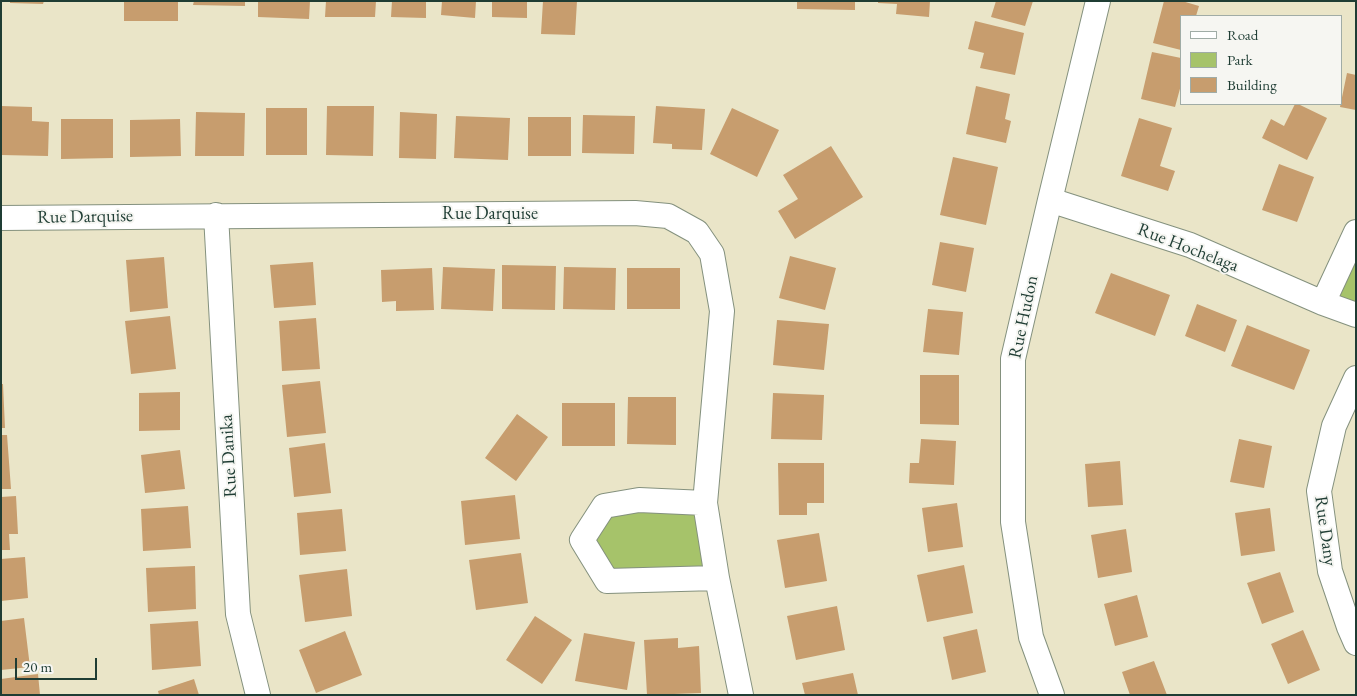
<!DOCTYPE html>
<style>
body{margin:0}
#map{position:relative;width:1357px;height:696px;overflow:hidden;background:#eae5c8;font-family:"EB Garamond",serif}
canvas{display:block}
.frame{position:absolute;inset:0;border:2px solid #1f3d34;pointer-events:none}
.legend{position:absolute;left:1180px;top:15px;width:162px;height:90px;box-sizing:border-box;background:#f6f6f2;border:1px solid #a0aca6;margin:0;padding:6px 9px;list-style:none;font-size:15px;color:#1f3d34}
.legend li{display:flex;align-items:center;gap:10px;height:25px}
.legend b{width:25px;border:1px solid #a0aca6}
.scale{position:absolute;left:15px;top:658px;width:82px;height:22px;box-sizing:border-box;border:2px solid #1f3d34;border-top:0;padding-left:6px;font-size:15px;line-height:18px;white-space:nowrap;color:#1f3d34;-webkit-text-stroke:4px #f6f6f2;paint-order:stroke}
</style>
<div id="map">
<canvas width="1357" height="696"></canvas>
<div class="frame"></div>
<ul class="legend">
<li><b style="height:6px;background:#fff"></b>Road</li>
<li><b style="height:14px;background:#a6c36a"></b>Park</li>
<li><b style="height:14px;background:#c79d6e"></b>Building</li>
</ul>
<div class="scale">20 m</div>
</div>
<script>
const context = document.querySelector('canvas').getContext('2d');
context.lineJoin = 'round';
function fill(path, color) { context.fillStyle = color; context.fill(path, 'evenodd'); }
const toPath = rows => new Path2D(rows.map(r => 'M' + r).join(''));
function stroke(path, color, width, dash) { context.strokeStyle = color; context.lineWidth = width; context.lineCap = dash ? 'butt' : 'round'; context.setLineDash(dash || []); context.stroke(path); }
function label(font, color, halo, rows, align = 'center') {
  context.font = font + ' "EB Garamond",serif'; context.lineWidth = 4; context.setLineDash([]); context.textBaseline = 'middle'; context.strokeStyle = halo; context.fillStyle = color; for (const [text, x, y, turn = 0] of rows) {
    context.save(); context.translate(x, y); context.rotate((+turn || 0) * Math.PI / 180); context.textAlign = isNaN(turn) ? turn : align; if (halo) context.strokeText(text, 0, 0); context.fillText(text, 0, 0); context.restore();
  }
}
const green = toPath([
 [1356,232,1356,315,1323,303],
 [705,503,717,578,607,581,582,540,604,506]
]);
const building = toPath([
 [10,1,44,1,43,4,10,3],
 [124,1,178,1,178,21,124,21],
 [194,1,245,1,245,6,193,5],
 [258,1,310,1,309,19,258,17],
 [326,1,376,1,375,17,325,17],
 [392,1,426,1,426,18,391,17],
 [442,1,476,1,475,18,441,15],
 [492,1,527,1,527,18,492,17],
 [543,1,577,1,575,35,541,34],
 [797,1,855,1,855,10,797,9],
 [878,1,930,1,929,17,896,14,897,4,878,3],
 [996,1,1033,1,1025,26,991,17],
 [1164,1,1182,1,1199,6,1196,16,1181,16,1181,50,1153,43],
 [975,21,1024,33,1015,75,980,68,984,53,968,49],
 [1152,52,1181,58,1181,85,1175,107,1141,99],
 [1347,73,1356,75,1356,110,1340,107],
 [976,86,1010,94,1005,119,1011,121,1006,143,966,134],
 [1295,104,1298,104,1327,118,1307,160,1262,138,1271,119,1284,126],
 [1,106,32,107,32,121,49,122,48,156,1,155],
 [327,106,374,106,373,156,326,155],
 [656,106,705,109,702,150,672,149,672,144,653,143],
 [266,108,307,108,307,155,266,155],
 [732,108,779,130,757,177,710,154],
 [196,112,245,113,244,156,195,156],
 [400,112,437,114,436,159,399,158],
 [583,115,635,116,634,154,582,153],
 [456,116,510,118,508,160,454,158],
 [528,117,571,117,571,156,528,156],
 [1139,118,1172,128,1160,166,1175,171,1168,191,1121,176],
 [61,119,113,119,113,158,61,159],
 [180,119,181,156,130,157,130,120],
 [831,146,863,197,795,239,778,211,798,199,783,175],
 [953,157,998,167,986,225,940,215],
 [1279,164,1314,177,1297,222,1262,210],
 [940,242,974,248,966,292,932,285],
 [790,256,836,268,825,310,779,298],
 [164,257,168,308,130,312,126,260],
 [313,262,316,305,274,308,270,265],
 [502,265,556,266,555,310,502,309],
 [443,267,495,269,493,311,441,309],
 [564,267,616,268,615,310,563,309],
 [432,268,434,310,396,311,396,301,382,302,381,270],
 [627,268,680,268,680,309,627,309],
 [1111,273,1170,295,1155,336,1095,313],
 [1197,304,1237,320,1225,352,1185,336],
 [928,309,963,312,959,355,923,352],
 [170,316,176,369,131,374,125,321],
 [316,318,320,369,282,371,279,321],
 [777,320,829,324,824,370,773,365],
 [1247,325,1310,350,1294,390,1231,366],
 [920,375,959,375,959,425,920,424],
 [320,381,326,433,287,437,282,385],
 [1,384,3,384,5,428,1,428],
 [180,392,180,430,139,431,139,393],
 [773,393,824,395,822,440,771,439],
 [628,397,676,397,676,445,627,444],
 [562,403,615,403,615,446,562,446],
 [517,414,548,437,516,481,485,458],
 [1,435,7,435,11,489,1,489],
 [921,439,956,441,954,485,909,483,910,463,919,463],
 [1239,439,1272,446,1264,488,1230,482],
 [325,443,331,493,294,497,289,448],
 [180,450,185,489,145,493,141,455],
 [1120,461,1123,505,1088,507,1085,464],
 [778,463,824,463,824,503,807,503,807,515,779,515],
 [515,495,520,539,465,545,461,501],
 [16,496,18,534,9,534,10,550,1,550,1,497],
 [957,503,963,547,928,552,922,508],
 [188,506,191,548,143,551,141,509],
 [1270,508,1275,551,1241,556,1235,513],
 [342,509,346,551,300,555,297,513],
 [1126,529,1132,572,1098,578,1091,535],
 [819,533,827,581,785,588,777,540],
 [521,553,528,603,476,610,469,560],
 [25,557,28,598,1,601,1,559],
 [964,565,973,613,927,622,917,575],
 [195,566,196,609,148,612,146,568],
 [347,569,352,616,305,622,299,575],
 [1280,572,1294,612,1262,624,1247,583],
 [1137,595,1148,637,1115,646,1104,604],
 [837,606,845,650,796,660,787,616],
 [535,616,572,640,542,684,506,660],
 [24,618,30,667,1,670,1,621],
 [198,621,201,666,152,670,150,624],
 [977,629,986,672,952,680,943,637],
 [1303,630,1320,670,1288,684,1271,644],
 [345,631,362,675,316,693,299,650],
 [584,633,635,642,627,690,575,681],
 [678,638,678,648,699,646,701,693,647,695,644,640],
 [1154,661,1167,695,1130,695,1122,672],
 [853,673,858,695,805,695,802,683],
 [38,674,40,695,1,695,1,679],
 [194,679,199,695,159,695,158,691]
]);
const minor = toPath([
 [1050,200,1190,245,1323,303,1356,315],
 [216,215,238,614,258,695],
 [1,218,635,213,668,216,697,232,712,254,722,311,705,503,717,578,741,695],
 [1323,303,1356,232],
 [1356,378,1334,426,1319,491,1330,571,1349,627,1356,643],
 [705,503,639,500,604,506,582,540,607,581,717,578],
 [1052,695,1031,637,1013,522,1013,359,1050,200,1098,1]
]);
const streetNames = [
 ["Rue Darquise",490,214],
 ["Rue Darquise",85,217,-1],
 ["Rue Hochelaga",1188,248,21],
 ["Rue Hudon",1024,317,-78],
 ["Rue Danika",229,456,-93],
 ["Rue Dany",1325,531,82]
];
fill(green, '#a6c36a');
fill(building, '#c79d6e');
stroke(minor, '#84917e', 26);
stroke(minor, '#fff', 24);
label('18px', '#1f3d34', '#f6f6f2', streetNames);
</script>
